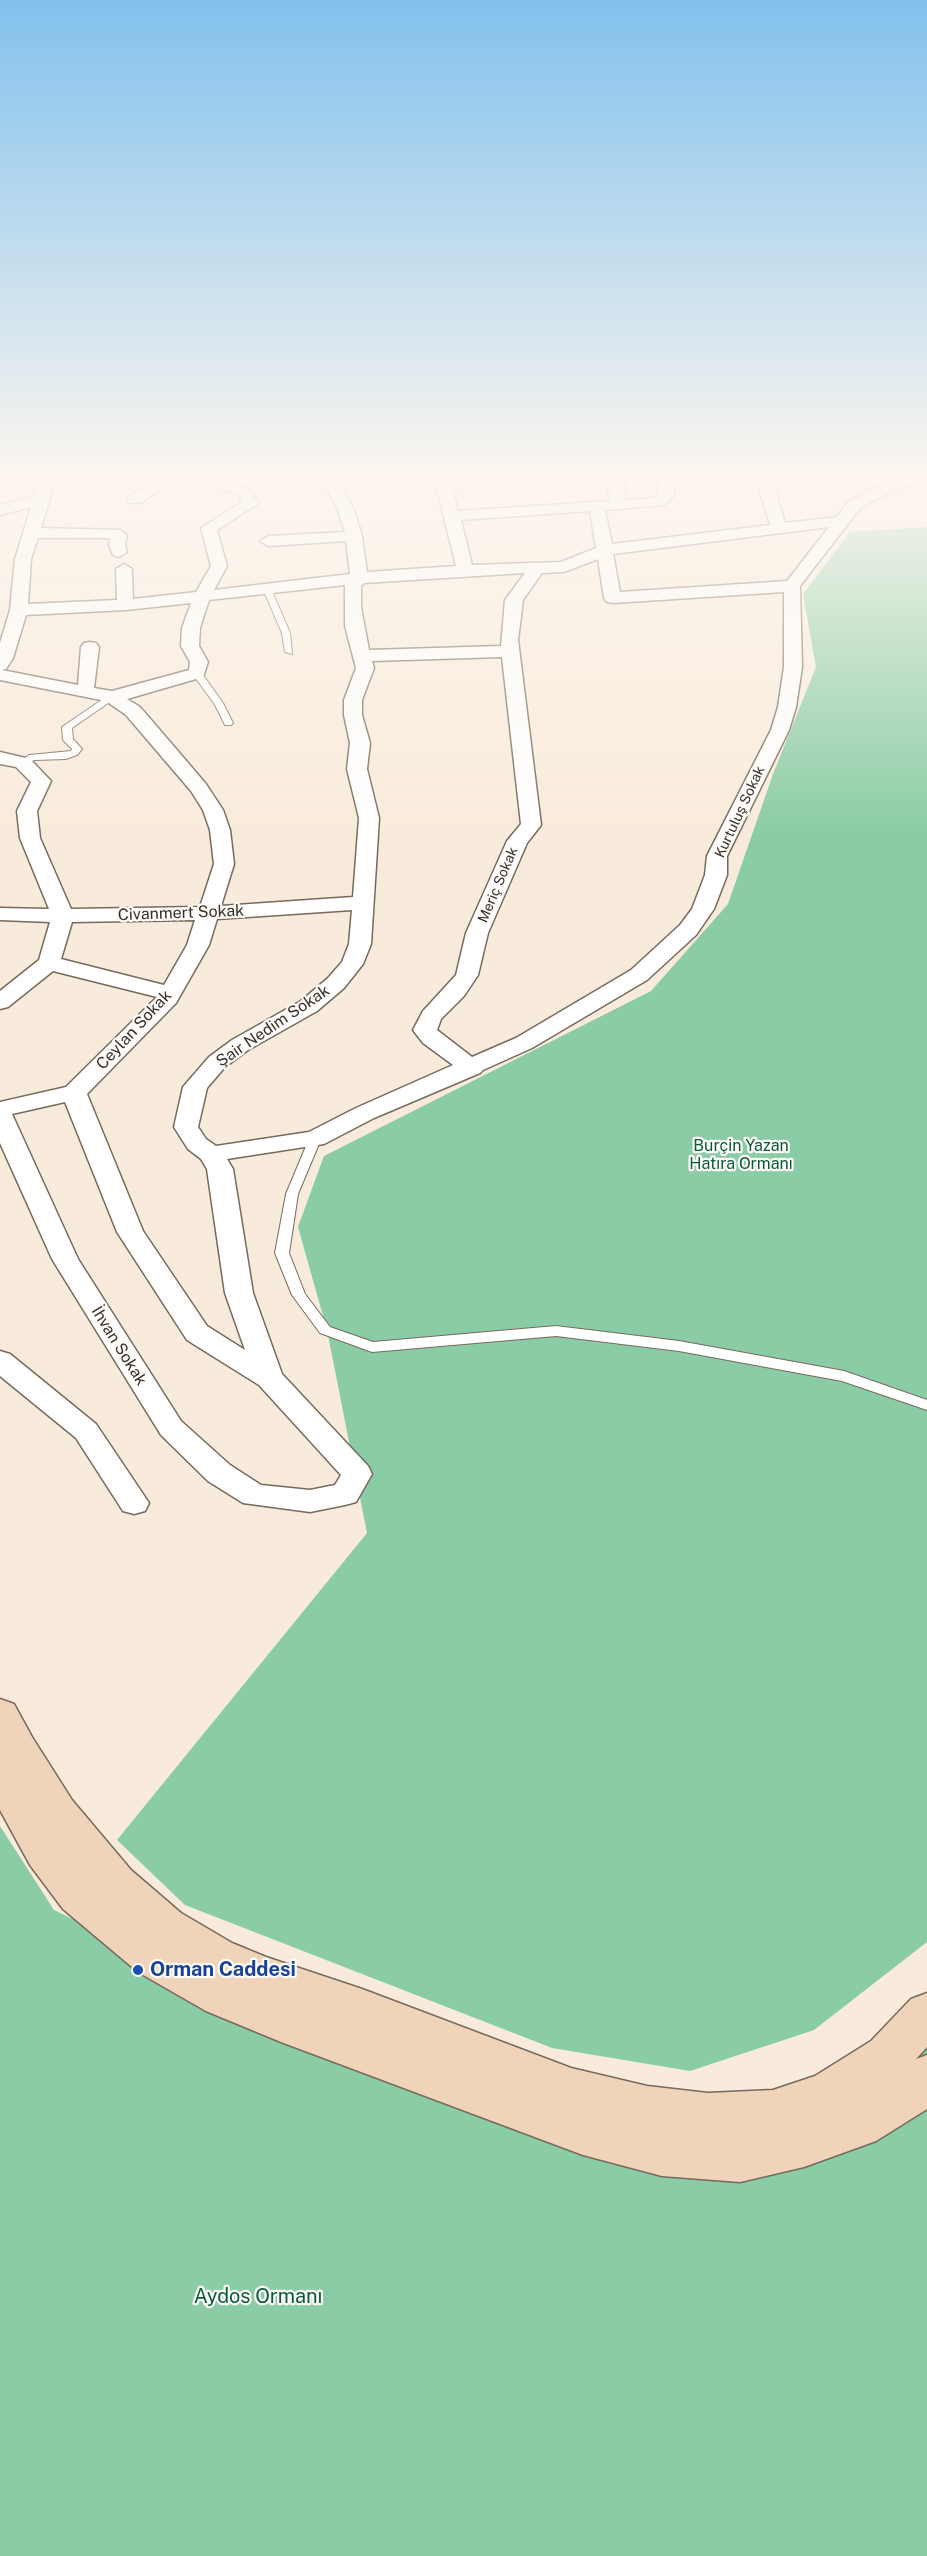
<!DOCTYPE html>
<meta charset="utf-8">
<style>
body{margin:0}
canvas{display:block;background:#f9ebdb}
</style>
<canvas width="927" height="2556"></canvas>
<script>
const context = document.querySelector('canvas').getContext('2d');
context.lineJoin = 'round';
function fill(path, color) { context.fillStyle = color; context.fill(path, 'evenodd'); }
const toPath = rows => new Path2D(rows.map(r => 'M' + r).join(''));
function stroke(path, color, width, dash) { context.strokeStyle = color; context.lineWidth = width; context.lineCap = dash ? 'butt' : 'round'; context.setLineDash(dash || []); context.stroke(path); }
function label(font, color, halo, rows, align = 'center') {
  context.font = font + ' "Public Sans",sans-serif'; context.lineWidth = 4.5; context.setLineDash([]); context.textBaseline = 'middle'; context.strokeStyle = halo; context.fillStyle = color; for (const [text, x, y, turn = 0] of rows) {
    context.save(); context.translate(x, y); context.rotate((+turn || 0) * Math.PI / 180); context.textAlign = isNaN(turn) ? turn : align; if (halo) context.strokeText(text, 0, 0); context.fillText(text, 0, 0); context.restore();
  }
}
const forest = toPath([
 [927,527,927,1942,814,2030,690,2071,552,2048,185,1905,117,1840,367,1533,327,1330,298,1227,324,1156,651,991,728,904,773,774,816,667,803,594,850,532],
 [0,1826,54,1910,431,2094,691,2154,927,2047,927,2556,0,2556]
]);
const lane = toPath([
 [267,586,271,589,290,633,292,654,285,652,282,633,263,589,267,586],
 [194,671,200,671,223,703,233,723,231,725,225,725,215,705,192,673,194,671],
 [109,695,117,697,72,728,73,739,82,749,77,755,66,759,34,760,26,765,20,765,20,761,29,755,71,751,72,749,63,740,62,727,109,695],
 [315,1135,321,1139,298,1194,289,1253,305,1294,330,1327,373,1342,556,1326,679,1341,844,1371,927,1400,927,1410,842,1381,679,1351,556,1336,372,1352,320,1333,292,1295,275,1253,286,1194,309,1139,315,1135]
]);
const street = toPath([
 [40,478,56,478,41,528,120,530,127,535,125,545,127,552,119,557,113,555,109,545,110,538,38,538,31,559,28,604,117,600,116,569,124,564,132,569,133,599,196,592,211,566,201,528,242,502,238,496,205,481,202,478,222,478,248,490,259,503,217,530,227,566,214,590,350,574,346,541,268,546,260,541,268,536,345,532,338,510,322,478,338,478,354,510,362,536,367,572,456,566,437,489,429,478,445,478,449,482,466,478,492,478,489,481,453,491,458,511,609,501,608,478,624,478,625,500,655,498,658,494,658,478,674,478,674,495,665,505,605,510,612,544,770,525,756,478,772,478,785,523,837,517,848,502,888,482,903,478,927,478,927,482,898,488,860,508,800,586,802,667,796,707,789,730,727,856,727,875,714,909,696,935,647,980,532,1048,483,1070,480,1073,374,1118,324,1144,227,1159,233,1169,253,1293,282,1374,368,1466,372,1474,356,1502,345,1505,310,1512,243,1503,208,1481,161,1435,52,1259,0,1143,0,1102,66,1087,157,997,53,971,8,1007,0,1009,0,991,39,960,50,922,0,920,0,908,49,909,20,838,17,811,31,782,16,767,0,764,0,752,30,759,51,781,37,811,40,838,71,909,200,907,214,864,210,830,203,810,191,791,126,715,106,701,0,680,0,643,10,610,15,559,31,507,0,515,0,505,34,497,40,478],
 [590,511,596,548,561,562,472,565,461,520,590,511],
 [829,527,787,581,620,592,613,554,829,527],
 [598,559,604,598,607,602,613,603,784,592,784,667,778,707,771,730,707,856,705,875,692,909,680,925,631,970,516,1038,472,1057,437,1030,441,1019,464,996,478,975,488,933,527,843,541,825,518,640,523,600,542,573,564,572,598,559],
 [525,573,505,600,501,646,369,650,361,607,361,586,364,583,525,573],
 [345,585,345,626,356,668,344,700,344,715,350,743,347,769,359,818,353,897,221,906,234,864,230,830,223,810,206,784,159,729,140,707,127,699,203,677,208,662,199,646,200,628,209,600,345,585],
 [191,603,182,628,181,646,190,662,189,670,112,691,94,688,99,647,96,643,90,642,84,643,81,647,78,685,2,670,6,669,13,658,26,615,126,610,191,603],
 [502,657,521,824,507,841,466,933,456,975,423,1011,413,1030,423,1043,453,1065,356,1108,309,1132,216,1146,206,1139,198,1127,207,1088,225,1067,248,1050,317,1011,344,988,363,964,371,944,379,818,367,769,370,743,362,715,362,700,374,668,372,661,502,657],
 [352,910,349,944,342,962,328,978,301,1001,232,1040,209,1057,183,1087,174,1127,188,1149,201,1159,207,1169,225,1293,245,1350,207,1326,143,1231,87,1094,176,1003,209,945,217,919,352,910],
 [195,920,187,945,164,985,61,959,72,922,195,920],
 [65,1102,117,1232,187,1340,259,1385,341,1475,335,1485,310,1490,261,1485,230,1465,181,1421,78,1259,12,1114,65,1102],
 [157,478,175,478,141,503,129,503,127,500,129,497,157,478],
 [0,1351,10,1354,96,1424,149,1503,145,1511,134,1514,123,1511,76,1438,0,1376,0,1351]
]);
const secondary = toPath([
 [0,1699,14,1704,32,1737,72,1800,131,1870,181,1913,232,1943,266,1957,362,1989,571,2068,647,2086,708,2093,773,2090,815,2076,871,2041,911,1999,927,1993,927,2047,916,2059,927,2055,927,2109,876,2141,804,2167,740,2182,662,2176,583,2155,281,2042,206,2011,138,1972,63,1909,30,1865,0,1810,0,1699]
]);
const markers = [
 [138,1970,6,"#1a4fb4"]
];
const farStreetnames = [
 ["Kurtuluş Sokak",740,812,-65],
 ["Meriç Sokak",498,885,-67]
];
const streetNames = [
 ["Civanmert Sokak",181,913,-2],
 ["Şair Nedim Sokak",273,1026,-34],
 ["Ceylan Sokak",134,1030,-47],
 ["İhvan Sokak",119,1346,58]
];
const parkNames = [
 ["Burçin Yazan",741,1146],
 ["Hatıra Ormanı",741,1164]
];
const nearTransitnames = [
 ["Orman Caddesi",150,1970]
];
const nearParknames = [
 ["Aydos Ormanı",258,2297]
];
fill(forest, '#8acca5');
stroke(lane, '#776a5c', 2);
stroke(street, '#776a5c', 3);
stroke(secondary, '#776a5c', 3);
fill(lane, '#fff');
fill(street, '#fff');
fill(secondary, '#f0d4ba');
const sky = context.createLinearGradient(0, 0, 0, 836);
sky.addColorStop(0, '#82c1ed');
sky.addColorStop(0.57, '#fcf6ef');
sky.addColorStop(1, '#fcf6ef00');
context.fillStyle = sky;
context.fillRect(0, 0, 927, 836);
for (const [x, y, r, color] of markers) { const dot = new Path2D(); dot.arc(x, y, r, 0, 2 * Math.PI); context.fillStyle = color; context.fill(dot); stroke(dot, '#fdfaf7', 2); }
label('14px', '#36312a', '#fdfaf7', farStreetnames);
label('16px', '#36312a', '#fdfaf7', streetNames);
label('16px', '#085b38', '#fdfaf7', parkNames);
label('bold 20px', '#164399', '#fdfaf7', nearTransitnames, 'left');
label('20px', '#085b38', '#fdfaf7', nearParknames);
</script>
